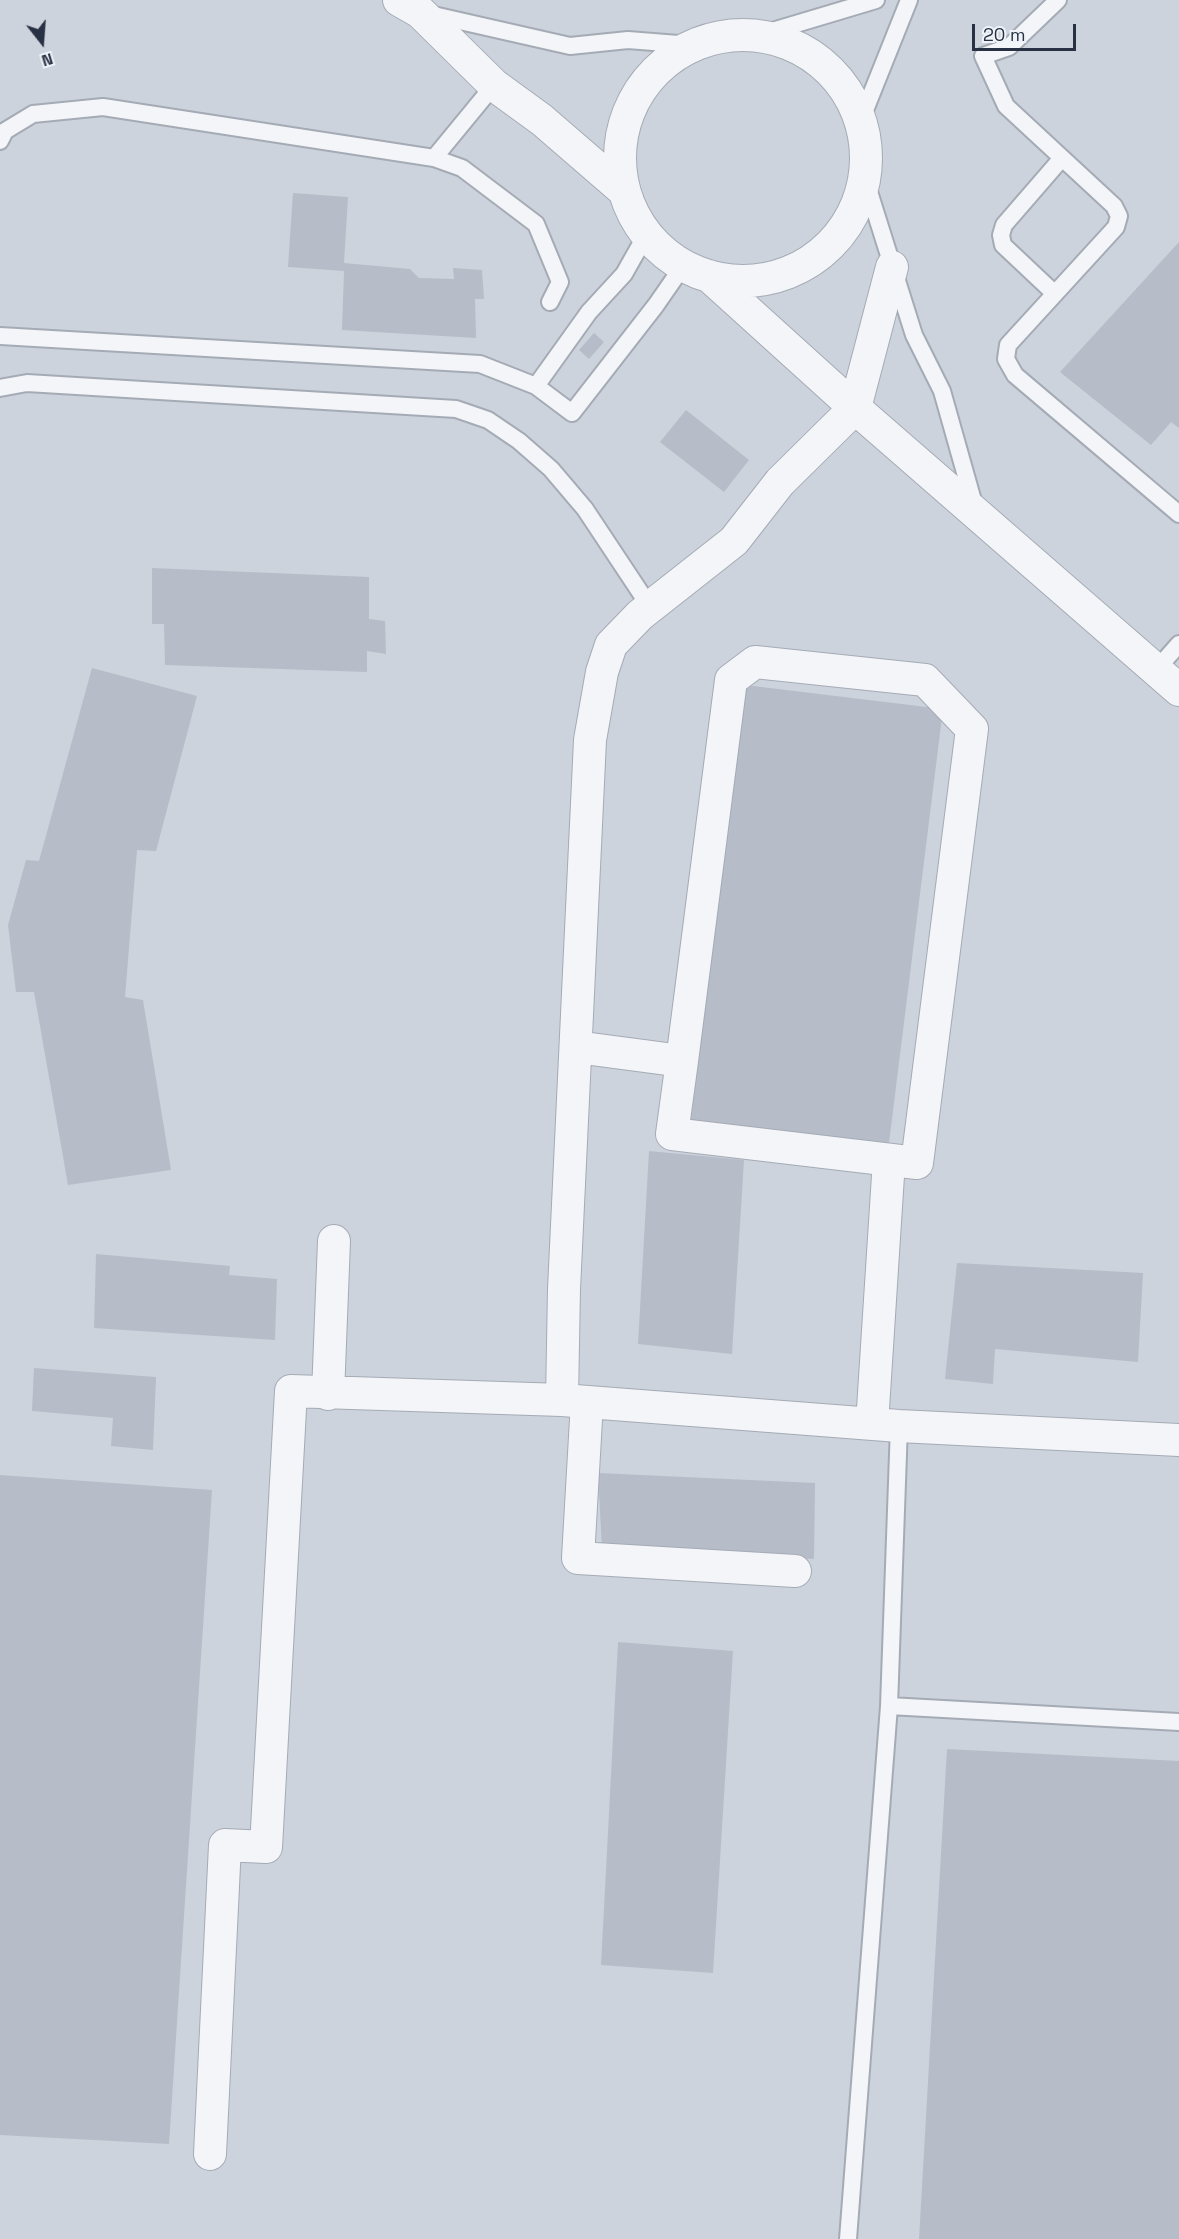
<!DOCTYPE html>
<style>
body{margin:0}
#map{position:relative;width:1179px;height:2239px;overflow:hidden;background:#e0e4ea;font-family:"Space Grotesk",sans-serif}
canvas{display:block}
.north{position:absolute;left:12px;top:12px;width:60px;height:60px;-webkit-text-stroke:4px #eff3f7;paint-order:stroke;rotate:163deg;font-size:16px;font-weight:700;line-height:24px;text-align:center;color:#273143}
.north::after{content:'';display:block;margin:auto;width:21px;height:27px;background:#273143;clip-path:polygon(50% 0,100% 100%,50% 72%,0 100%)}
.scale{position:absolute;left:972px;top:24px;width:104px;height:27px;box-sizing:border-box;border:3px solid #273143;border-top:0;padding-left:8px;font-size:18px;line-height:21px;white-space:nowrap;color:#273143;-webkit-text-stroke:4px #eff3f7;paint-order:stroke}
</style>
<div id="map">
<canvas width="1179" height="2239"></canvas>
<div class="north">N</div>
<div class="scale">20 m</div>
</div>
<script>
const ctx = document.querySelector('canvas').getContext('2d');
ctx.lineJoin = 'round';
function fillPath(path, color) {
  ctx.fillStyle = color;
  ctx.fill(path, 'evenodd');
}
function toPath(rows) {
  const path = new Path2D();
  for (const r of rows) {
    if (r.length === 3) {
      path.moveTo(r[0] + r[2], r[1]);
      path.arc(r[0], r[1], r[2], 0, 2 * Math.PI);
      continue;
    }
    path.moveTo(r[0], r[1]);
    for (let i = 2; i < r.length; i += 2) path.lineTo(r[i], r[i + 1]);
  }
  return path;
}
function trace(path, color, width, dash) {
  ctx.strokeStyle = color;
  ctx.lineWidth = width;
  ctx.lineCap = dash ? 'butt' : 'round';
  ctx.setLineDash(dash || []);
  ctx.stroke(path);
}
const built = toPath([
 [0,0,1179,0,1179,2239,0,2239]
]);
const building = toPath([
 [293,193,348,197,344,263,410,269,419,278,454,279,453,268,482,270,484,299,475,299,476,338,342,330,344,271,288,267],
 [1179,242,1179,428,1171,422,1151,445,1060,372],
 [594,333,604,342,589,359,579,350],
 [686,410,749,460,724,492,660,442],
 [152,568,369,577,369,619,385,621,386,654,367,651,367,672,165,665,164,624,152,624],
 [92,668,197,696,156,851,137,850,125,997,143,1000,171,1170,68,1185,34,992,16,992,8,925,26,860,39,861],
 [745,685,943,709,888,1151,690,1127],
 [649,1151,744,1160,732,1354,638,1344],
 [96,1254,230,1266,229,1275,277,1279,275,1340,94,1328],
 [957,1263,1143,1273,1138,1362,995,1349,993,1384,945,1379],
 [34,1368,156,1377,153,1450,111,1446,113,1418,32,1411],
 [598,1473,815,1483,814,1559,602,1549],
 [0,1475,212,1490,169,2144,0,2135],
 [618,1642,733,1651,713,1973,601,1965],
 [947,1749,1179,1761,1179,2239,919,2239]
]);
const service = toPath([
 [1058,0,1009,47,983,56,1006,106,1114,206,1119,216,1116,227,1008,345,1006,359,1015,375,1179,514],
 [429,14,570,46,628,40,691,45],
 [759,35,876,0],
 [861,120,909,0],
 [0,141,5,131,33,114,103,107,434,158,462,168,536,224,560,282,550,302],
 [434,158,494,85],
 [865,179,914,335,942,391,975,508],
 [1055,294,1003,245,1001,235,1004,225,1062,158],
 [0,336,480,364,536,386,572,413,656,305,683,266],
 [536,386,589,312,624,274,646,235],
 [0,388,27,383,456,409,488,420,519,441,551,469,585,509,650,607],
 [1156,670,1179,644],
 [889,1706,1179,1722],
 [848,2239,889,1706,899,1426]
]);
const minor = toPath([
 [399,0,420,12,494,85,542,120,623,190],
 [743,158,123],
 [709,276,855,408,1179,690],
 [576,1047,682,1061,731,680,755,662,925,680,972,729,917,1163,672,1134,682,1061],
 [328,1394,334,1241],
 [562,1400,564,1289,590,740,602,672,611,645,640,615,734,541,780,482,855,408,892,267],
 [587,1402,578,1558,795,1571],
 [872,1424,889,1160],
 [210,2154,225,1845,266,1847,291,1391,562,1400,899,1426,1179,1440]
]);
fillPath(built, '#cdd3dc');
fillPath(building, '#b6bdc8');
trace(service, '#a5abb5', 20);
trace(minor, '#a5abb5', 34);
trace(service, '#f3f5f8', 16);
trace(minor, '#f3f5f8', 32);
</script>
